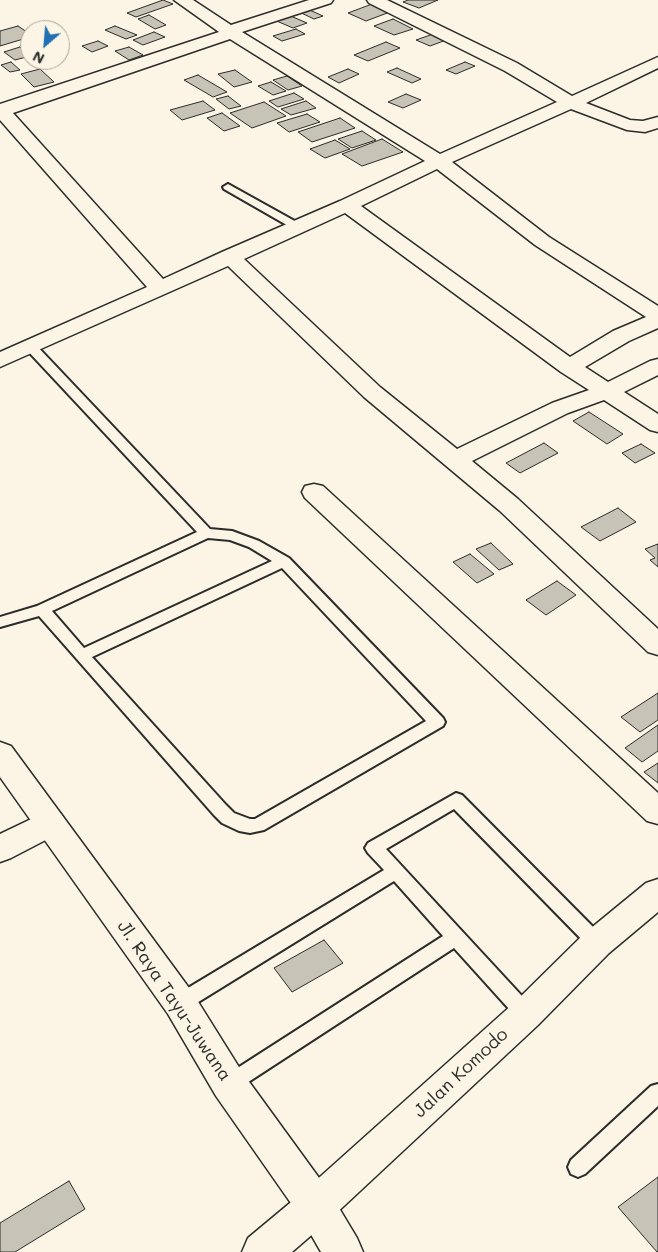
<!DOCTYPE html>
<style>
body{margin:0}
#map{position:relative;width:658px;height:1252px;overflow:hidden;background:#fcf5e5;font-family:Mali,sans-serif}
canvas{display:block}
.north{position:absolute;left:20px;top:20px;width:50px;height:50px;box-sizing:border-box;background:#fcf5e5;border:1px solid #a8a49b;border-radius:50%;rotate:207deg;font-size:14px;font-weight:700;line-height:20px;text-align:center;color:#2b2b2b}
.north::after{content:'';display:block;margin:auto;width:18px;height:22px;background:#1f6fb2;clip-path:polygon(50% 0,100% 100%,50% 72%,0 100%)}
</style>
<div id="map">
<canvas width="658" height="1252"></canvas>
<div class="north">N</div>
</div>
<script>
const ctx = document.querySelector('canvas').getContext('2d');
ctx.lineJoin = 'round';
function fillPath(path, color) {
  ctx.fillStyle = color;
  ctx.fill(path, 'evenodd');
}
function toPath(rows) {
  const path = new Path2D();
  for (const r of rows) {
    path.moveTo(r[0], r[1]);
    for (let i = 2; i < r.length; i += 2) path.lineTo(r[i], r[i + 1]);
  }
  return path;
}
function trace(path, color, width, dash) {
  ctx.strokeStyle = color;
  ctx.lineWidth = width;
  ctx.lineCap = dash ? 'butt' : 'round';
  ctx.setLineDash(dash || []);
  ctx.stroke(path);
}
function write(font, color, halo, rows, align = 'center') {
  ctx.font = font + ' Mali,sans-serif';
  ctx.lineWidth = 4;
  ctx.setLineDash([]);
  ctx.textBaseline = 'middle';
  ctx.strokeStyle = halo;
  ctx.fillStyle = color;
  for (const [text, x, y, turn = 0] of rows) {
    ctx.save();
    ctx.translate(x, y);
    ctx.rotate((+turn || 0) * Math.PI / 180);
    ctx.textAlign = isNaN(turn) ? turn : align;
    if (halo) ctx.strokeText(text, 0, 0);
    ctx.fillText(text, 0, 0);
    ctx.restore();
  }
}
const building = toPath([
 [163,0,173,4,136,17,127,13,163,0],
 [408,0,438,0,419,8,403,2,408,0],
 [372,4,390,12,366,21,348,13,372,4],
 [303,7,323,16,314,19,295,10,303,7],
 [286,14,307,23,293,28,272,19,286,14],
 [149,15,166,25,155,29,138,19,149,15],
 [393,19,413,29,394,35,374,26,393,19],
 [18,26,30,34,30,37,0,46,0,31,18,26],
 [115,26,137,35,126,39,105,30,115,26],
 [296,29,305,34,282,41,273,36,296,29],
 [154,32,165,37,143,45,133,40,154,32],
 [436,33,449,39,430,46,416,40,436,33],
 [98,41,108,46,92,52,82,46,98,41],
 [386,42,400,48,368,61,354,55,386,42],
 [20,47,30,56,15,60,4,52,20,47],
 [129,47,143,55,129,60,115,51,129,47],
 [11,62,20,70,10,72,1,65,11,62],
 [465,62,475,66,456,74,446,70,465,62],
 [397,68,421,79,412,83,387,72,397,68],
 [40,69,54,82,34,87,21,74,40,69],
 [348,69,359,74,339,83,328,77,348,69],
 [235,70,252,82,234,87,218,74,235,70],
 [198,75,227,92,213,97,184,80,198,75],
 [287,76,302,86,288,90,273,80,287,76],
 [271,82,286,91,273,95,258,86,271,82],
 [294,93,304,99,278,107,269,101,294,93],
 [406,94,421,100,403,108,388,102,406,94],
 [228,96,241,106,229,109,216,99,228,96],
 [203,101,215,110,182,120,170,110,203,101],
 [306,101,316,108,291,115,281,109,306,101],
 [264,102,286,116,252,128,230,113,264,102],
 [222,113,240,126,224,131,207,118,222,113],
 [307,114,320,122,289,132,277,123,307,114],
 [340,118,355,128,312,142,298,132,340,118],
 [362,131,376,140,352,148,338,139,362,131],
 [382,139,403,152,362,166,342,154,382,139],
 [335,140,350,149,325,158,310,149,335,140],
 [589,412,623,434,607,444,573,421,589,412],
 [544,443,558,453,520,473,506,463,544,443],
 [641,444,655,453,635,463,622,453,641,444],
 [618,508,636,522,600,541,581,527,618,508],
 [491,543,513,564,499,570,476,549,491,543],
 [658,544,658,567,650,560,655,558,645,549,658,544],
 [470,554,494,574,477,583,453,562,470,554],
 [557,581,576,595,546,615,526,600,557,581],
 [658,693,658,720,640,732,621,717,658,693],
 [658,725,658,751,642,762,625,748,658,725],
 [658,763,658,783,644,772,658,763],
 [324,940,343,963,292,992,274,968,324,940],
 [658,1177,658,1252,657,1252,618,1207,658,1177],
 [69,1181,85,1209,15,1252,0,1252,0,1223,69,1181]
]);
const service = toPath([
 [228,184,300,224,301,226,296,229,292,228,224,189,223,187,228,184],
 [30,342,34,343,210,529,232,531,259,541,289,558,443,718,445,722,443,726,264,830,250,833,239,831,222,823,214,815,39,616,0,627,0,617,37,606,197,532,26,349,24,346,26,343,30,342],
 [208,538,230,540,249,547,272,561,84,648,52,611,208,538],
 [282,568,426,721,255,819,250,819,234,813,226,805,92,657,282,568],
 [456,793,462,795,603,937,606,943,603,949,597,951,591,949,454,809,386,849,533,1008,535,1014,533,1020,526,1022,519,1020,454,948,236,1090,229,1093,222,1090,219,1084,222,1078,443,936,394,881,187,1009,180,1011,173,1009,171,1003,173,997,384,870,368,853,365,848,368,843,456,793],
 [658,1084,658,1106,585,1174,578,1177,571,1174,568,1167,571,1160,651,1086,658,1084]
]);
const minor = toPath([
 [174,0,193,0,231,25,309,0,333,0,331,3,242,32,440,154,557,102,505,71,369,3,367,0,387,0,517,63,572,96,658,57,658,68,586,103,630,120,643,121,658,117,658,128,645,132,627,130,571,109,452,162,549,237,658,306,658,328,629,341,585,367,608,382,650,361,658,359,658,375,624,392,658,414,658,432,650,430,604,400,568,413,472,461,518,499,658,629,658,655,648,652,500,511,364,397,228,266,0,367,0,352,147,287,0,120,0,104,219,32,174,0],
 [230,39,425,161,340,201,222,252,163,279,13,113,230,39],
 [437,169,535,245,646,317,613,331,570,357,361,206,437,169],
 [345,213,561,372,589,390,552,403,457,449,380,387,244,259,345,213],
 [314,484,323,486,658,793,658,824,647,821,305,498,302,492,305,486,314,484],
 [50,810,61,814,66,823,61,832,11,858,0,862,0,834,50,810],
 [658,879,658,912,609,953,538,1025,330,1219,292,1252,242,1252,248,1238,302,1193,514,1003,585,933,646,883,658,879]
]);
const secondary = toPath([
 [0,742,11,746,192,992,242,1072,330,1193,357,1238,363,1252,321,1252,302,1219,216,1096,168,1014,0,777,0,742]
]);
const nearStreetnames = [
 ["Jl. Raya Tayu-Juwana",174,1001,56],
 ["Jalan Komodo",461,1073,-43]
];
fillPath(building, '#c8c3b7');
trace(building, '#2b2b2b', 1);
trace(service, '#2b2b2b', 4);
trace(minor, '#2b2b2b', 3);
trace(secondary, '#2b2b2b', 3);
fillPath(service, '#fcf5e5');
fillPath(minor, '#fcf5e5');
fillPath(secondary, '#fcf5e5');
write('18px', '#2b2b2b', '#fcf5e5', nearStreetnames);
</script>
